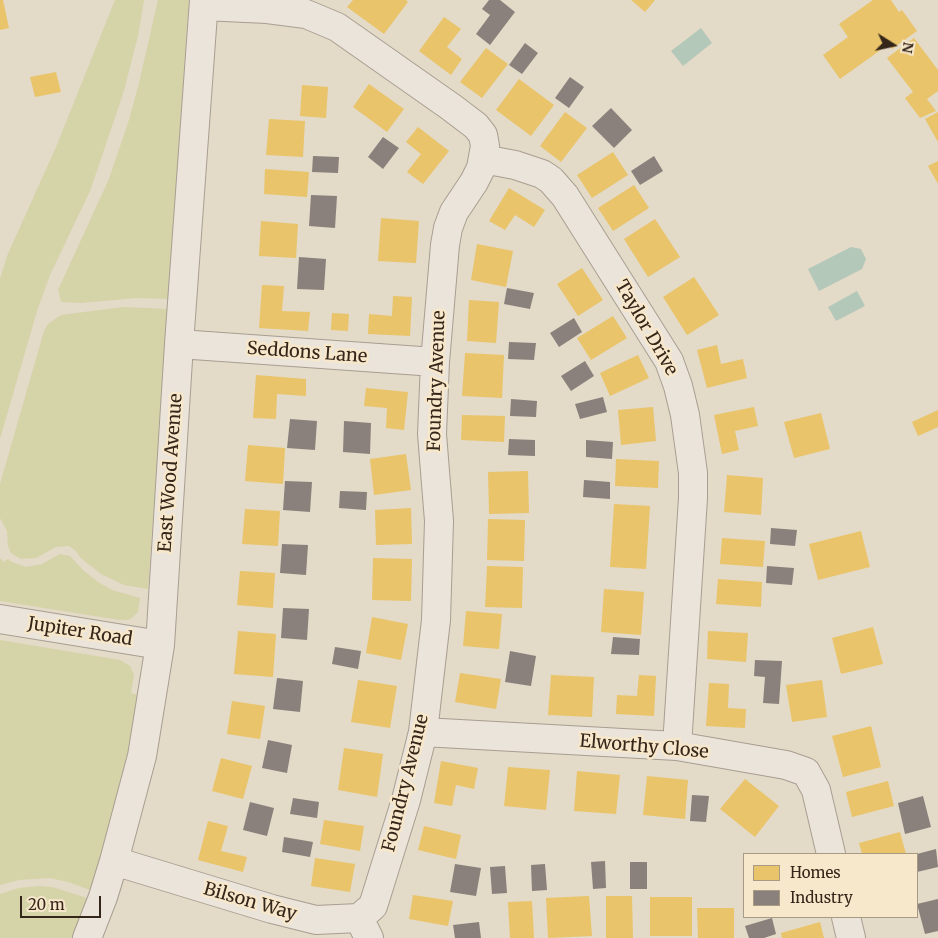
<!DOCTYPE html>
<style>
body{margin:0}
#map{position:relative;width:938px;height:938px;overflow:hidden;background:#e3dac7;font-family:Merriweather,serif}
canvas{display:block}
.legend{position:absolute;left:743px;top:853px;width:175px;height:65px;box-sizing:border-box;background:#f7e7cb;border:1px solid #a99a84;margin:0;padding:6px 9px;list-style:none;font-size:15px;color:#35261a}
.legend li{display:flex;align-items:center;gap:10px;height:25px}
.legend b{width:25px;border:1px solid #a99a84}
.north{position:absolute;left:868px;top:20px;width:50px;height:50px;-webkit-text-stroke:4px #f7e7cb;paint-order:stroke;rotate:100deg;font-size:14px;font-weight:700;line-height:20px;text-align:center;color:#35261a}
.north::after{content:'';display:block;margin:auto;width:18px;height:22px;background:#35261a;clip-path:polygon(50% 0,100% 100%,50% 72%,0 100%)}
.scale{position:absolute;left:20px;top:896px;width:81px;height:22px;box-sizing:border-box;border:2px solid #35261a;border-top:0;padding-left:6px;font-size:15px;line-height:18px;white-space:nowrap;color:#35261a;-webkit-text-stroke:4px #f7e7cb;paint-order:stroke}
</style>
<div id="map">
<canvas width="938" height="938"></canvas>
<ul class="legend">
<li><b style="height:14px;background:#e9c46a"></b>Homes</li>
<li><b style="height:14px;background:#8a817c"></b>Industry</li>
</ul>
<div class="north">N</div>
<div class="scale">20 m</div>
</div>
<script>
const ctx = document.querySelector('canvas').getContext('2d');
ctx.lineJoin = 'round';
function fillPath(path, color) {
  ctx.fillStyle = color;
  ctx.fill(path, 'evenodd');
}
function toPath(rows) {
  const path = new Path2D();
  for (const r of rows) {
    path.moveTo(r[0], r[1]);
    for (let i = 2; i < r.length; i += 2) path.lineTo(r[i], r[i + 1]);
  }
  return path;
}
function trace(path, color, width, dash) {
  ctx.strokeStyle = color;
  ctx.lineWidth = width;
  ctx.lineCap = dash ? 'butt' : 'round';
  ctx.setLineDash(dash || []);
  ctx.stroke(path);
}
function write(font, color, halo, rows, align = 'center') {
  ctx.font = font + ' Merriweather,serif';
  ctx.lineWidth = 5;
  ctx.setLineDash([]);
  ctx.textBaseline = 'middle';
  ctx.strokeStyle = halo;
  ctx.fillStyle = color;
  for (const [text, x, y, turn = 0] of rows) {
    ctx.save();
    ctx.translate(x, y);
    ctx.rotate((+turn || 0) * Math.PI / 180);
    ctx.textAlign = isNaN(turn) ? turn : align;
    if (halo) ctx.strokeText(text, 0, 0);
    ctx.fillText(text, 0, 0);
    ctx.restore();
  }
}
const green = toPath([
 [115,0,144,0,138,36,123,94,90,191,50,275,37,311,0,439,0,279,7,256,56,147],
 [158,0,189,0,168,299,136,298,81,303,61,302,58,290,109,179,129,120,139,83],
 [123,307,168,309,148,589,124,585,101,574,81,558,75,550,69,546,56,547,36,558,21,559,11,553,8,546,7,531,0,518,0,484,44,331,48,324,61,315],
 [60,554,70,556,83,570,98,582,112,590,140,598,138,612,133,617,128,620,120,620,0,601,0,558,4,562,8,559,12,562,26,567,42,564],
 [0,640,120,660,130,666,134,674,131,693,138,695,124,772,105,847,90,890,68,882,50,878,19,880,0,885],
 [39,886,52,887,87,898,72,938,0,938,0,894,19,888]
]);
const water = toPath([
 [701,28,712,43,683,66,671,51],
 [851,247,861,249,866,259,862,269,819,291,808,269],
 [857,291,865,306,836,321,828,307]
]);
const homes = toPath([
 [0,0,3,0,9,28,0,30],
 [353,0,406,0,408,2,384,34,347,7],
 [631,0,655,0,645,12],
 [873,0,891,0,899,12,902,10,917,31,892,49,889,44,840,79,823,55,848,37,839,24],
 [444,17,461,29,447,47,462,59,451,75,419,51],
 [914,38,938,70,938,91,927,99,936,111,920,118,905,98,913,92,887,58],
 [486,48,508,64,482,98,460,82],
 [56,72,61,92,35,97,30,77],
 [519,79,554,105,531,136,496,110],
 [369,84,404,109,387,132,353,107],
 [302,85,328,87,326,118,300,116],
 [565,112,587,128,561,162,540,146],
 [938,112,938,142,925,119],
 [269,119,305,121,303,157,266,155],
 [418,127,449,151,423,184,407,172,421,154,406,142],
 [613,152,628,175,592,198,577,175],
 [938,161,938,184,928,166],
 [265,169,309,172,307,197,264,194],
 [634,185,649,208,613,231,598,208],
 [509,188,545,210,534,227,515,215,505,230,489,221],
 [381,218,419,221,416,263,378,261],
 [655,219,680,257,648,277,624,239],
 [261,221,298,224,296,258,259,256],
 [477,244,513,251,506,287,471,280],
 [582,268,603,300,578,316,557,284],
 [694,277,719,315,687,335,663,297],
 [262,285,284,286,282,311,310,312,308,331,259,328],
 [393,296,412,297,410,336,368,334,369,314,392,316],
 [469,300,499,302,496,343,467,341],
 [332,313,349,314,348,331,331,330],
 [613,316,627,338,591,360,577,338],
 [717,345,721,364,743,359,747,378,707,388,697,350],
 [465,353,504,355,502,398,462,396],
 [638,355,649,378,610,396,600,373],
 [256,375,306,379,306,396,277,394,276,419,253,418],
 [366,388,408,392,404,430,386,428,387,408,364,406],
 [653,407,656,441,621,445,618,410],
 [754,407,758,426,735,431,739,450,722,454,714,415],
 [938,410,938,427,918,436,912,422],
 [821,413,830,449,794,458,784,422],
 [462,415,505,416,504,442,461,440],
 [248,445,285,448,283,484,245,481],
 [406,454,411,490,374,495,370,459],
 [616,459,659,461,658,488,615,486],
 [528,471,529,513,489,514,488,472],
 [727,475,763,478,761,515,724,512],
 [614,504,650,506,646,569,610,567],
 [411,508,412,544,376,545,375,510],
 [245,509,280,511,278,546,242,544],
 [488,519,525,520,524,561,487,560],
 [861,531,870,567,818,580,809,544],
 [722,538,765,541,763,567,720,564],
 [373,558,412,559,411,601,372,600],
 [487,566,523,567,522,608,485,607],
 [240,571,275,573,273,608,237,605],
 [718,579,762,582,761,607,716,604],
 [604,589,644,592,641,635,601,632],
 [466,611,502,614,499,649,463,646],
 [372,617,408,624,401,660,366,653],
 [873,627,883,664,841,674,832,638],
 [238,631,276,634,273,677,234,674],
 [708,631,748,633,746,662,707,659],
 [460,673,501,679,496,709,455,702],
 [551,675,594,677,592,717,548,715],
 [639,675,656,676,654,716,616,714,617,695,637,696],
 [358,680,397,686,390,728,351,722],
 [822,680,827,717,792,722,786,685],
 [709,683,729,684,728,708,746,709,745,728,706,726],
 [232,701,265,706,260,739,227,734],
 [871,726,881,767,843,777,832,736],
 [344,748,383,754,377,797,338,790],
 [221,758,252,766,243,799,212,791],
 [441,761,478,768,474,789,456,785,452,806,434,803],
 [508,767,550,770,546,810,504,806],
 [577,771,620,775,616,814,574,811],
 [647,776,688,780,685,819,643,815],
 [745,779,779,806,755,837,720,809],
 [888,781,894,806,852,817,846,792],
 [324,820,364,826,360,851,320,844],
 [208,821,228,826,221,851,247,857,243,872,198,860],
 [424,826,461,835,456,859,418,850],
 [900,832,906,854,862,854,859,843],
 [315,858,355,864,350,892,311,886],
 [413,895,453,901,448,926,409,919],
 [589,896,592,936,548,938,546,898],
 [606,896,632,896,633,938,606,938],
 [650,897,692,897,692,936,650,936],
 [532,901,534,938,510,938,508,902],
 [697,908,734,908,734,938,698,938],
 [820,922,824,938,782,938,781,933]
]);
const industry = toPath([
 [489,0,500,0,515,12,490,45,476,34,490,15,482,9],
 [525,43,538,53,522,74,509,65],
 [570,77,584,87,569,108,555,98],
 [611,108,632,130,614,148,592,126],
 [383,137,399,148,383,169,368,157],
 [313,156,339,157,338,173,312,172],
 [654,156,663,171,640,185,631,171],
 [311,195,337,196,335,228,309,226],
 [299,257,326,259,324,290,297,289],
 [507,288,534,293,530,309,504,304],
 [574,318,582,332,559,347,550,333],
 [509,342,536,343,534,360,508,359],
 [585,361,594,376,571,391,561,376],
 [603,397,607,412,580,419,575,404],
 [511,399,537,401,536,417,510,416],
 [290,419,317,421,315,450,287,448],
 [344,421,371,423,370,454,343,452],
 [509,439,535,440,535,456,508,455],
 [586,440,613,442,612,459,586,457],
 [584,480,610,482,610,499,583,497],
 [285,481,312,482,310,512,283,510],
 [340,491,367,492,366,510,339,508],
 [771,528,797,530,795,546,770,544],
 [282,544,308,545,306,575,280,573],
 [767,566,794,568,792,585,766,583],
 [283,608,309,609,307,640,281,638],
 [613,637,640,639,639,655,611,654],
 [335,647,361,651,358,669,332,664],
 [510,651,536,656,531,686,505,682],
 [755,660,782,661,779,704,763,703,765,677,754,676],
 [277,678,303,681,300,712,273,709],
 [268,740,292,745,287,773,262,768],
 [692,795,709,796,706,822,690,821],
 [923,796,931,827,905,834,898,803],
 [293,798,319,802,317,818,290,814],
 [250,802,274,808,267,836,243,830],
 [284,837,313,842,310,857,282,852],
 [936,849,938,867,917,872,917,854],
 [605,861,606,888,593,889,591,862],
 [630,862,647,862,647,889,630,889],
 [455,864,481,868,476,896,450,892],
 [545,864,547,890,532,891,531,865],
 [505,866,507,893,492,894,490,867],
 [938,899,938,931,925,934,917,904],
 [772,918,776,934,764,938,749,938,745,926],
 [479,922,481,938,455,938,453,925]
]);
const minor = toPath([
 [204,6,267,9,306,14,337,27,451,107,476,126,483,135,485,146,481,168,474,182,454,212,448,228,445,245,435,362,432,434,439,521,436,620,423,732,406,800,373,906,359,918],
 [483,159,515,165,542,174,551,180,565,196,669,361,678,386,685,415,693,473,693,498,677,746],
 [179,344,435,362],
 [0,619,160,645],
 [423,732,677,746,786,765,806,772,816,790,831,854],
 [114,861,272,909,316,920,359,918],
 [846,917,851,938],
 [359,918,369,938],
 [87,938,103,897,114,861,142,756,160,645,179,344,204,0]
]);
const streetNames = [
 ["Taylor Drive",646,328,60],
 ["Seddons Lane",307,353,4],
 ["Foundry Avenue",437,381,-88],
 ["East Wood Avenue",171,473,-86],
 ["Jupiter Road",80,632,9],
 ["Elworthy Close",644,747,5],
 ["Foundry Avenue",406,783,-76],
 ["Bilson Way",250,902,16]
];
fillPath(green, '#d5d3a8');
fillPath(water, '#b4c8ba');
fillPath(homes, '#e9c46a');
fillPath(industry, '#8a817c');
trace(minor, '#a89e91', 30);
trace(minor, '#ebe4da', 28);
write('18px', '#35261a', '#f7e7cb', streetNames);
</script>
